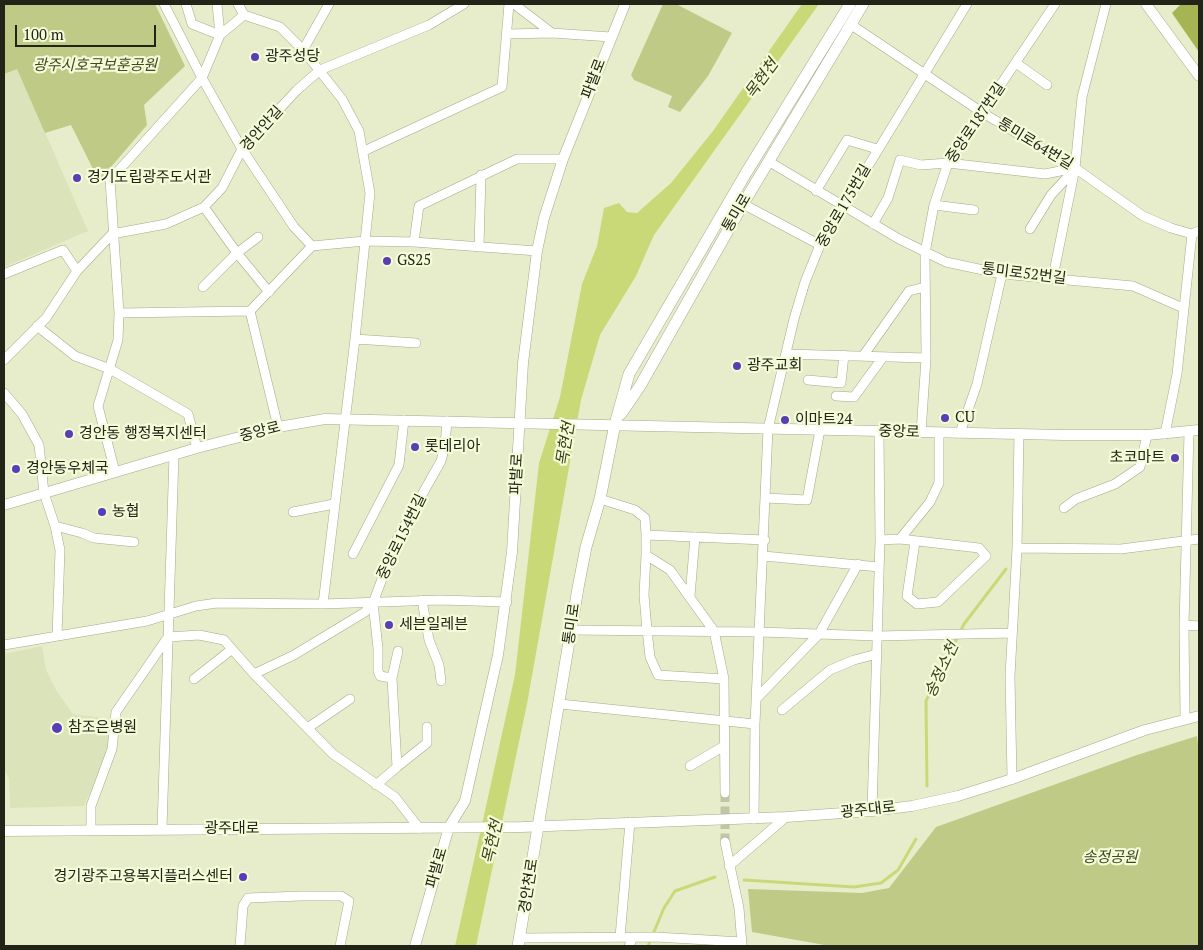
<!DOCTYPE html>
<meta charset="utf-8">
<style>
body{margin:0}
#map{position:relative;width:1203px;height:950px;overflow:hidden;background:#e7edcb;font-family:"PT Serif",serif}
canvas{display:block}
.frame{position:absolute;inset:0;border:5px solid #222418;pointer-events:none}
.scale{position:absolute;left:15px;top:25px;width:141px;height:22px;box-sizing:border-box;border:2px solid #222418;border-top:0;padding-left:6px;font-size:15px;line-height:18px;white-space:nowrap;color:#222418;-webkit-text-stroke:4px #f4fbd8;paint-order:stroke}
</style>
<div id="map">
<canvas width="1203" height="950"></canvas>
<div class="frame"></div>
<div class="scale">100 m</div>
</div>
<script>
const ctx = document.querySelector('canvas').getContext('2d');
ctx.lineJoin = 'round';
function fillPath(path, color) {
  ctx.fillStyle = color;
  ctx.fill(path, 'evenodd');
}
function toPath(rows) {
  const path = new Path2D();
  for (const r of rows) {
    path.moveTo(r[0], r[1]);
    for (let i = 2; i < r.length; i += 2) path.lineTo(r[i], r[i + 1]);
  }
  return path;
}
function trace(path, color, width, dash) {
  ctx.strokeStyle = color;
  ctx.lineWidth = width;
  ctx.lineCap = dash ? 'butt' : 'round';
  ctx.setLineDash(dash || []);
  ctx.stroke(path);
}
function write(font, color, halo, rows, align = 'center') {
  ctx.font = font + ' "PT Serif","Noto Sans KR",serif';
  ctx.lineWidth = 4.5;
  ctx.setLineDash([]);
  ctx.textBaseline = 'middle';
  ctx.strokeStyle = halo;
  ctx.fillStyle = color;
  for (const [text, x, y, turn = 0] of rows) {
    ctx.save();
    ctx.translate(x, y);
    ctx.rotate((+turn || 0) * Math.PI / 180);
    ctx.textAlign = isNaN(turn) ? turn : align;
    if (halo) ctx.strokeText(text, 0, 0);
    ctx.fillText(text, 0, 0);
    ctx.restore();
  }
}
const built = toPath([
 [17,68,88,231,4,267,4,74],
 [42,646,46,670,56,690,73,714,110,719,112,737,110,748,84,806,10,808,9,778,4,769,4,654]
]);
const green = toPath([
 [4,4,155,4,185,66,144,105,147,125,99,181,71,125,45,133,17,69,4,74],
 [663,4,676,4,732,33,708,76,680,112,668,107,672,96,634,80,631,75],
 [1197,736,1199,754,1199,946,830,946,752,932,748,889,862,893,889,888,936,827,1137,755]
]);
const forest = toPath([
 [1181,4,1199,4,1199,52,1172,13]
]);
const water = toPath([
 [802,4,819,4,654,235,636,276,600,335,581,400,527,704,476,946,455,946,515,675,539,463,560,397,582,284,597,246,604,208,619,203,627,212,637,213,671,183,713,131]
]);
const stream = toPath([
 [927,786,926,701,964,624,1006,569],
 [744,880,854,887,881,883,898,870,916,839],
 [648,946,664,908,675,891,715,877]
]);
const minorTunnel = toPath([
 [725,793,725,842]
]);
const minor = toPath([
 [164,4,202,78,242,149,294,227,312,246,365,241,414,242,537,251],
 [186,4,192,24,220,35,244,15],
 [238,4,244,15,280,27,303,50,342,99,359,131,370,193,355,339,323,604],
 [514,4,552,33,611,37],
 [850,24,983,113,1075,168,1143,216,1171,228,1192,234,1199,231],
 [507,34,552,33],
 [303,50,329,4],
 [1016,63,1047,85],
 [364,151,502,87,509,4],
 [768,161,899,239,946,262,1002,274,1133,286,1183,308],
 [816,191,847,140,877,149],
 [743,204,820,245],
 [934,205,974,210],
 [204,207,237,253,269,292],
 [873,224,888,198,900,160,921,165,948,163,1045,174,1075,168],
 [1030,229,1051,195,1075,169],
 [414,242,419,206,517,159,563,159],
 [479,247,481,175],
 [4,274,63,250,77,271],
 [1053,277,1075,168,1082,97,1106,4],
 [203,287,237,253,258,237],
 [119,313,250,311],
 [37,326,75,356,110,369,188,414,197,448],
 [355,339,416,343],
 [786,354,926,358],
 [863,356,909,291,925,287],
 [4,360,46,318,77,271,112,234,166,224,204,207,222,188,242,149,297,90,320,70,429,25,464,4],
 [808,380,841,383,844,355],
 [4,393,22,414,39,445,44,493,55,526,60,550,57,636],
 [836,396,854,397,883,357],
 [278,427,250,311,312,246],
 [921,433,926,358,925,253,934,205,948,163,1055,4],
 [960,433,977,384,1002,274],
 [1165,434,1177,374,1192,234],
 [115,472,98,406,118,340,119,313,110,180,202,78,220,35,217,4],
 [765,498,807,500,820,430],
 [600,499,635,510,645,518,646,535,765,540],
 [1064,508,1076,499,1115,484,1140,467,1147,435],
 [293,512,334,504],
 [55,526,82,533,94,538,134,542],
 [646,535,646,555,670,570,714,631,724,679,725,793],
 [900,539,930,502,939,483,939,433],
 [880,540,900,539,979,548,986,556,938,602,917,604,907,596,915,542],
 [1017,548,1121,549,1199,539],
 [353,554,399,465,404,420],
 [646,555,644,595,647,630,650,657,658,675,724,679],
 [764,556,879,567],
 [690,596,695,537],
 [422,600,429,640,439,665,441,681],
 [1184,625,1199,626],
 [572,630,759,632,877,636,1012,633],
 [4,645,147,621,196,606,217,603,323,604,440,600,507,602],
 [254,674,294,655,365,612,373,603],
 [392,678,398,651],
 [194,679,231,650],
 [756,699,819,634,858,564],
 [560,704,755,724],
 [782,710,830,670,854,660,877,654],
 [1185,718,1184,625,1189,432],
 [309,727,350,699],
 [690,766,724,746],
 [397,767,427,743,427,727],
 [1012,779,1010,676,1017,548,1019,434],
 [376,785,397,767,392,678,380,676,378,671,378,648,373,603,397,539,441,461,445,445,447,421],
 [872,811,880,540,879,432],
 [754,819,755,724,768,429,794,319,805,282,820,245,967,4],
 [91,828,91,806,112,749,116,712,168,637,199,635,224,640,254,674,333,754,395,797,419,828],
 [162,829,174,455],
 [725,842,739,908,742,945],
 [729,866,786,817],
 [620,937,630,822],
 [520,938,656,937,742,942],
 [240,946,243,906,248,898,301,896,341,896,349,901,340,946],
 [629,946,633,937]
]);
const tertiary = toPath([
 [1146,4,1199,76],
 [4,505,197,448,278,427,325,419,1064,435,1147,435,1199,430],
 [4,831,522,827,786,817,872,811,912,806,958,796,1012,779,1145,730,1199,716],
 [415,946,449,827,465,801,498,655,512,552,523,363,537,251,544,218,563,159,625,4]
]);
const secondary = toPath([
 [621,414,640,386,743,204,863,4],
 [518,946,578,588,586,547,600,499,615,424,629,374,746,173,850,4]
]);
const markers = [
 [255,57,5,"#593db5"],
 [77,178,5,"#593db5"],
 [387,261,5,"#593db5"],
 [737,366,5,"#593db5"],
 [945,418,5,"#593db5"],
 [785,420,5,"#593db5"],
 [69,434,5,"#593db5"],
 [415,447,5,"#593db5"],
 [1175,458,5,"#593db5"],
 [16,469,5,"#593db5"],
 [102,512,5,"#593db5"],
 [389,625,5,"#593db5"],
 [57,728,6,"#593db5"],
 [243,877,5,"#593db5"]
];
const poiNames = [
 ["광주성당",265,57],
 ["경기도립광주도서관",87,178],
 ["GS25",397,261],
 ["광주교회",747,366],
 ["CU",955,418],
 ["이마트24",795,420],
 ["경안동 행정복지센터",79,434],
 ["롯데리아",425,447],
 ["초코마트",1165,458,"right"],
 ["경안동우체국",26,469],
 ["농협",112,512],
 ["세븐일레븐",399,625],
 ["참조은병원",68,728],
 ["경기광주고용복지플러스센터",233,877,"right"]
];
const parkNames = [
 ["광주시호국보훈공원",95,66],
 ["송정공원",1110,858]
];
const streetNames = [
 ["파발로",594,79,-69],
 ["중앙로187번길",976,123,-56],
 ["경안안길",262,129,-48],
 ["통미로64번길",1035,144,31],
 ["중앙로175번길",844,206,-60],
 ["통미로",737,213,-60],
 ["통미로52번길",1024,274,7],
 ["중앙로",260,432,-14],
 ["중앙로",899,432,2],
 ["파발로",517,474,-87],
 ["중앙로154번길",402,537,-64],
 ["통미로",572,624,-82],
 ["광주대로",868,810,-6],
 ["광주대로",232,829],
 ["파발로",437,868,-74],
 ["경안천로",529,886,-81]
];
const waterNames = [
 ["목현천",762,79,-54],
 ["목현천",566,444,-81],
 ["송정소천",942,670,-65],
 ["목현천",493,842,-77]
];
fillPath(built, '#dbe3bb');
fillPath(green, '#bfca86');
fillPath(forest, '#a6b453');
fillPath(water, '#cad978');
trace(stream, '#cad978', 3);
trace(minorTunnel, '#c0c5a7', 9, [9, 4.5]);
trace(minor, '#a3aa89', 10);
trace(tertiary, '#a3aa89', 11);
trace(secondary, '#a3aa89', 12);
trace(minor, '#fff', 9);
trace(tertiary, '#fff', 10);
trace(secondary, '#fff', 11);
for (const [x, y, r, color] of markers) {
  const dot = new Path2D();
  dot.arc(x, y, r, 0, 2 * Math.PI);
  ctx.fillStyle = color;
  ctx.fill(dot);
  trace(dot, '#f4fbd8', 2);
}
write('15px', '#222418', '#f4fbd8', poiNames, 'left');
write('italic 15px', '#42481f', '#f4fbd8', parkNames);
write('15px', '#222418', '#f4fbd8', streetNames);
write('italic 16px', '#3b4018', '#f4fbd8', waterNames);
</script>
